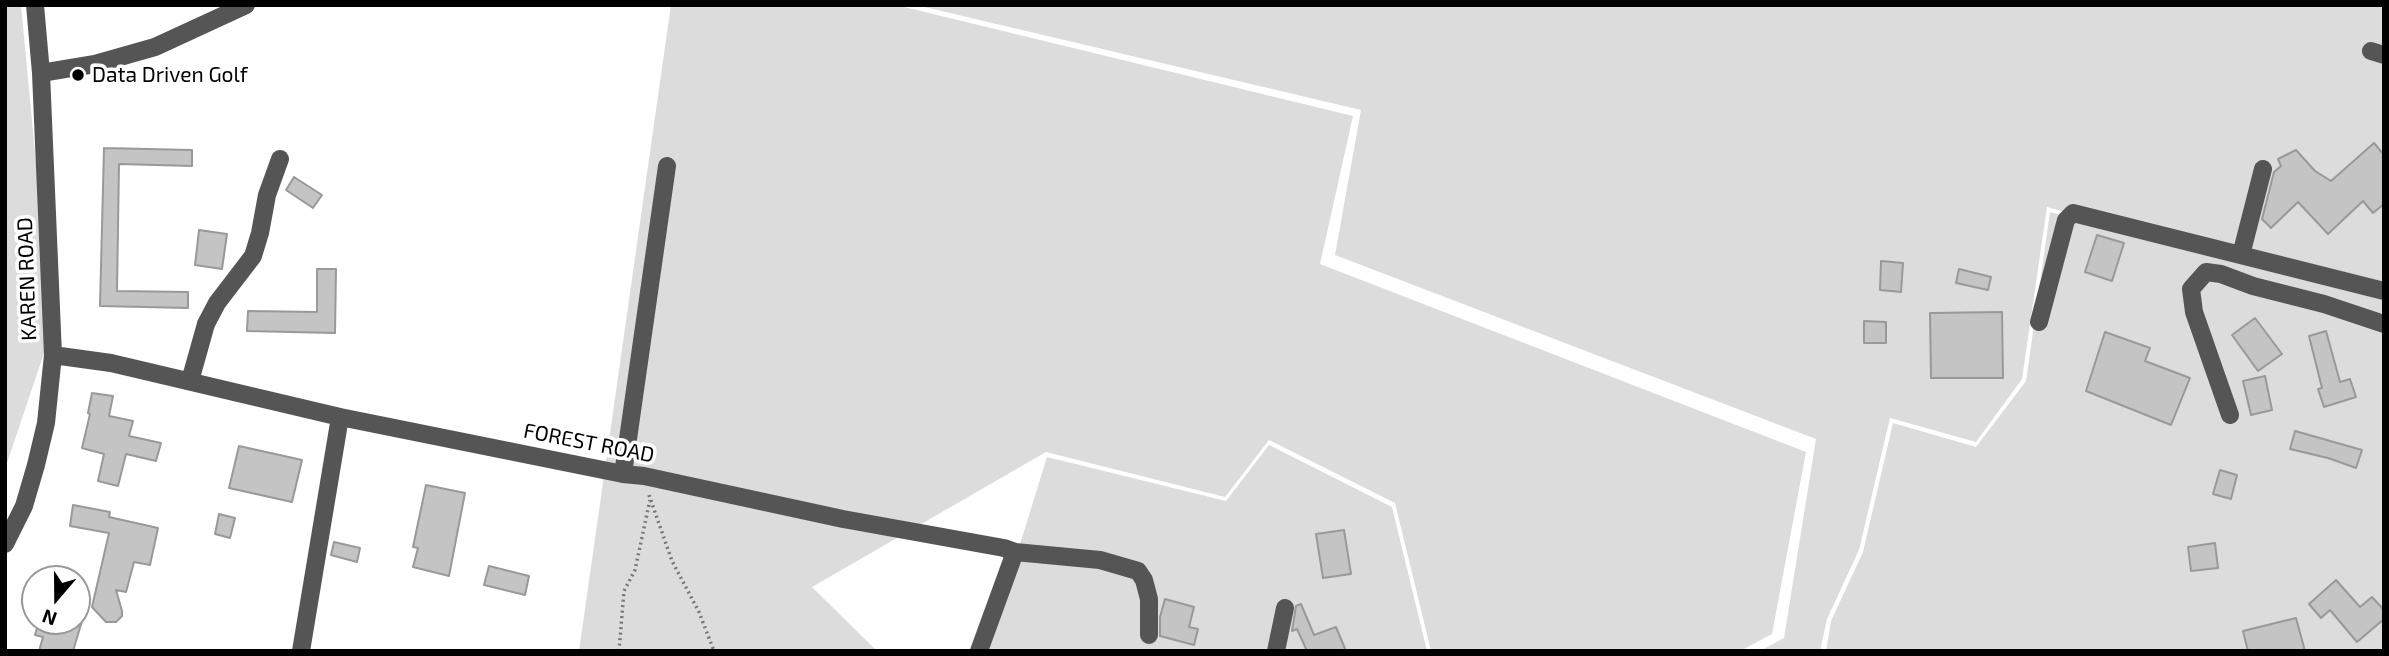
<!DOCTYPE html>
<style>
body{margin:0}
#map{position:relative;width:2389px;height:656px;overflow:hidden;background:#fff;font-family:"Exo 2",sans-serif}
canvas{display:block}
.frame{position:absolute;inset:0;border:7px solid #000;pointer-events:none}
.north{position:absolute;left:21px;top:565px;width:70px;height:70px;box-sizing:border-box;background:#fff;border:2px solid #999;border-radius:50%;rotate:200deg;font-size:19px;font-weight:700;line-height:28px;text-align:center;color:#000}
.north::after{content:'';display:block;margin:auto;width:24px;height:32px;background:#000;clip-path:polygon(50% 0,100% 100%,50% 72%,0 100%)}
</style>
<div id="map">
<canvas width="2389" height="656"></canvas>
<div class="frame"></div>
<div class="north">N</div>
</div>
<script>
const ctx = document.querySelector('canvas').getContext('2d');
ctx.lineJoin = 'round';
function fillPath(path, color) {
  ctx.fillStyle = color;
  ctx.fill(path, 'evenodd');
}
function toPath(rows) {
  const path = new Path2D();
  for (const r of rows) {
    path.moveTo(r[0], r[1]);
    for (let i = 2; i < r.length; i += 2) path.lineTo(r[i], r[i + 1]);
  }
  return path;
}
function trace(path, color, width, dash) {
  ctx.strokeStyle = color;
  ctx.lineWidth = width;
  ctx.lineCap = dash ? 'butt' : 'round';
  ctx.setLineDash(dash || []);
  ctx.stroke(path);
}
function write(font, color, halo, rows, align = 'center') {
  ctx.font = font + ' "Exo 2",sans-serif';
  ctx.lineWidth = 7;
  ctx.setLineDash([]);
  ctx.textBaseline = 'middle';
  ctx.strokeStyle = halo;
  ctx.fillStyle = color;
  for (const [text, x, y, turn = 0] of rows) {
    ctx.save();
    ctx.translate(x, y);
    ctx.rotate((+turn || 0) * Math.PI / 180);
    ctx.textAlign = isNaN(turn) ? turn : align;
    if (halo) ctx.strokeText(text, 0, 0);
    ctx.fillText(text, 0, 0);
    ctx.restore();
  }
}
const green = toPath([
 [5,5,21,5,50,311,44,353,5,469],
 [671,5,896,5,1353,116,1320,264,1806,452,1772,634,1740,651,1431,651,1395,503,1269,440,1225,497,1046,452,812,587,877,651,579,651],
 [916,5,2384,5,2384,296,2047,207,2022,379,1976,442,1890,418,1859,550,1827,619,1820,651,1760,651,1784,638,1816,439,1335,255,1361,110],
 [2050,212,2384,300,2384,651,1826,651,1831,621,1863,552,1893,423,1976,447,2026,381],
 [1269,445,1392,507,1427,651,987,651,1047,457,1226,501]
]);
const building = toPath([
 [2374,143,2384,155,2384,204,2373,213,2363,201,2328,234,2298,202,2271,228,2262,219,2274,172,2281,166,2278,159,2296,150,2315,171,2331,181,2374,143],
 [104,148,192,150,192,166,119,164,117,291,188,292,188,308,100,306,104,148],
 [294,177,322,195,313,208,286,190,294,177],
 [199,230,227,234,222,269,195,265,199,230],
 [2097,235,2124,243,2112,281,2085,272,2097,235],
 [1881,261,1903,263,1901,292,1880,290,1881,261],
 [317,269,336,269,335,333,247,331,248,311,317,312,317,269],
 [1959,269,1991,277,1988,290,1956,283,1959,269],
 [2002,312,2003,378,1931,378,1930,313,2002,312],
 [2255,318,2282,354,2258,371,2232,335,2255,318],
 [1864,321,1886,322,1886,343,1864,343,1864,321],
 [2326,331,2340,382,2350,379,2356,397,2324,407,2318,389,2322,388,2309,336,2326,331],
 [2105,332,2150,348,2145,361,2190,378,2171,425,2086,391,2105,332],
 [2265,376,2272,410,2251,415,2243,381,2265,376],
 [92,393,113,396,109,416,133,421,129,436,161,443,156,461,126,454,118,486,98,481,104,454,82,448,90,414,88,413,92,393],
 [2295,431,2362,450,2356,468,2328,458,2290,449,2295,431],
 [239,446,302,460,292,502,229,488,239,446],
 [2220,470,2237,475,2231,499,2213,494,2220,470],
 [426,485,465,493,449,576,413,567,418,548,413,547,426,485],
 [73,505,110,512,109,517,158,528,150,565,134,562,126,592,116,590,122,611,122,616,116,622,106,622,92,607,109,533,70,526,73,505],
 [219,514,235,518,230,538,215,534,219,514],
 [1344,530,1351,574,1323,578,1316,534,1344,530],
 [334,542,360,548,357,562,331,555,334,542],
 [2215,543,2218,568,2191,571,2188,547,2215,543],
 [489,566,529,576,525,595,484,585,489,566],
 [2336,580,2360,607,2372,597,2384,610,2384,619,2357,642,2330,610,2321,618,2309,604,2336,580],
 [1165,599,1194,607,1189,627,1198,629,1194,645,1160,636,1160,617,1165,599],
 [1301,604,1314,635,1336,627,1346,651,1307,651,1297,629,1292,631,1296,606,1301,604],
 [2296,618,2305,651,2248,651,2243,631,2296,618],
 [39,621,82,621,73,651,39,651,43,637,35,635,39,621]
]);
const path = toPath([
 [649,495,672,561,699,612,714,651],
 [619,651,624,591,635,570,650,500]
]);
const minor = toPath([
 [2371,51,2384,55],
 [41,73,95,64,155,47,246,5],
 [2241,255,2263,169],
 [2039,322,2066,220,2073,213,2384,291],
 [53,355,111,363,340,417,623,474,644,476,843,519,1004,548,1015,552,979,651],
 [190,381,206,324,217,303,253,256,260,233,267,195,280,159],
 [2230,415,2194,312,2191,289,2206,272,2221,274,2253,286,2324,304,2384,324],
 [623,474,667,166],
 [5,544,24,506,36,465,46,423,53,355,41,73,35,5],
 [1015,552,1100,560,1138,571,1144,580,1149,599,1149,635],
 [301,651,340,417],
 [1276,651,1285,608]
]);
const markers = [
 [78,75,7,"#000"]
];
const poiNames = [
 ["Data Driven Golf",92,75]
];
const streetNames = [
 ["KAREN ROAD",27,279,-92],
 ["FOREST ROAD",589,443,11]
];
fillPath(green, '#dcdcdc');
fillPath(building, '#c4c4c4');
trace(building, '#999', 2);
trace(path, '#777', 3.5, [2, 3.5]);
trace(minor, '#555', 18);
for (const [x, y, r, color] of markers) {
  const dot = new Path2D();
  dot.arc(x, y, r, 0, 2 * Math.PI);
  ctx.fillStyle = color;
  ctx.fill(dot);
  trace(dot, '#fff', 2.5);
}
write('21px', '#000', '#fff', poiNames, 'left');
write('21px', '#000', '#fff', streetNames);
</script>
